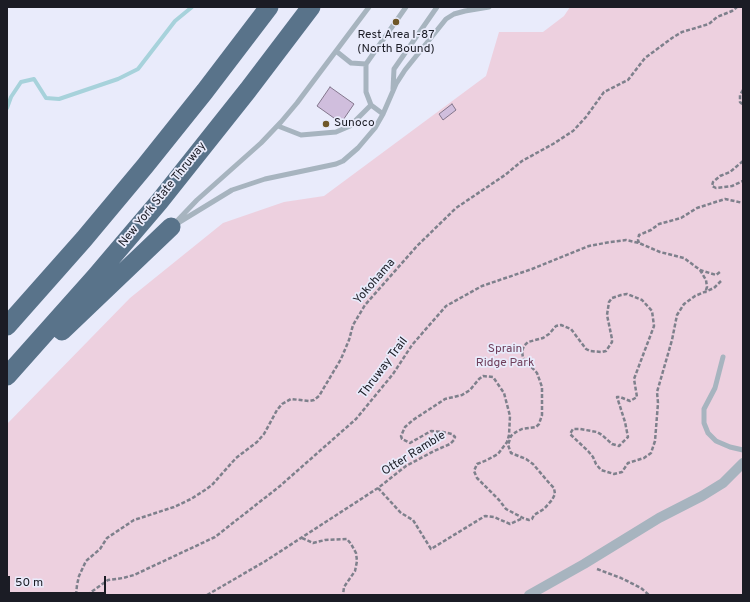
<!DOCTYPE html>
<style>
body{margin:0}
#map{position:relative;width:750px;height:602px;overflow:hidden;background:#e9ebfb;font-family:Overpass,sans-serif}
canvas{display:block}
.frame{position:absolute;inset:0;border:8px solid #1b1c25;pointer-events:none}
.scale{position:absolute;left:8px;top:576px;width:98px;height:18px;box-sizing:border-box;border:2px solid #1b1c25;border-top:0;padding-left:5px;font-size:12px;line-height:14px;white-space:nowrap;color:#1b1c25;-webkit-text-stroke:3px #e9ebfb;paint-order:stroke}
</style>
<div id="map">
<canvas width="750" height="602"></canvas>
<div class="frame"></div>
<div class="scale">50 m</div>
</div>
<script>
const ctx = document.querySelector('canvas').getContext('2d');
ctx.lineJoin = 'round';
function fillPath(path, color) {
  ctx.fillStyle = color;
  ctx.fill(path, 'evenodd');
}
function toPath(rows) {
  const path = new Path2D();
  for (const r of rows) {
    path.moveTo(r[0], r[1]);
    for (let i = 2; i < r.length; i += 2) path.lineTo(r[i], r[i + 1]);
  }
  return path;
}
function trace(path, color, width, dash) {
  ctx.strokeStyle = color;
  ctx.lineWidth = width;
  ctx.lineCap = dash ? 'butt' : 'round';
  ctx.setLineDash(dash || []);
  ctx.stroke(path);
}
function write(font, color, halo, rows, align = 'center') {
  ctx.font = font + ' Overpass,sans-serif';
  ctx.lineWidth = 3.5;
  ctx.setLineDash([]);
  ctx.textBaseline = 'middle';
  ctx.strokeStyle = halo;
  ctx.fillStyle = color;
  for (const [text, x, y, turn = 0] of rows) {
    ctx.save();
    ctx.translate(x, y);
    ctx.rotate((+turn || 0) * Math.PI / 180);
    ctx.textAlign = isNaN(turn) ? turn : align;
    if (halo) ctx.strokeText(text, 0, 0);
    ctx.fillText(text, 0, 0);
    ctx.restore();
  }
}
const green = toPath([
 [570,7,743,7,743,595,7,595,7,424,130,298,223,223,284,202,324,196,486,76,499,32,543,32,564,16]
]);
const stream = toPath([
 [7,108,11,97,21,82,34,79,46,98,59,99,118,79,138,69,175,21,192,7]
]);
const building = toPath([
 [330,87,354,104,341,123,317,106,330,87],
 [452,104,456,110,443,120,439,114,452,104]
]);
const path = toPath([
 [743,90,740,95,740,102,743,105],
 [743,161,730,172,720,176,713,182,712,186,716,188,732,186,743,181],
 [639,243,638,240,639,235,651,230,659,224,681,218,697,208,725,199,743,203],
 [700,270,706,280,707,287,705,293],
 [378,488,401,513,413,520,431,549,485,516,494,517,510,524,523,518],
 [302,538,313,543,325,540,347,539,351,544,356,553,357,561,355,571,344,587,343,595],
 [597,569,621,578,641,588,649,595],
 [76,595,77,585,79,576,86,561,100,549,107,538,134,520,174,507,191,499,205,490,212,485,236,458,257,442,264,434,277,410,282,404,291,399,309,401,314,400,319,396,341,359,349,340,353,325,365,305,417,246,456,208,505,175,522,161,553,144,573,131,586,117,604,92,628,80,645,58,672,38,682,32,709,24,717,17,732,11,737,7],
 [87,595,108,580,123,578,134,575,215,537,280,486,356,419,393,374,412,345,446,306,482,286,532,269,589,246,610,242,626,240,639,243,660,252,684,258,700,270,716,275,721,271],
 [207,595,264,562,378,488,406,466,434,451,450,444,454,440,455,437,452,434,443,432,431,431,410,443,402,439,401,436,405,427,413,420,445,399,462,395,470,390,479,379,483,376,493,377,504,393,510,416,509,435,507,442,498,454,487,460,477,464,474,471,477,478,499,500,506,509,523,518,529,520,532,519,534,515,544,509,552,500,555,494,554,488,550,484,533,464,526,459,511,453,508,445,511,436,516,432,522,429,536,427,539,424,542,415,542,387,537,373,523,358,522,351,524,346,528,342,543,338,549,334,556,326,561,325,571,329,586,349,590,351,602,352,606,351,612,342,612,339,607,315,609,302,612,298,621,295,627,294,642,300,652,311,654,326,634,379,637,397,630,401,620,397,617,397,625,422,628,437,619,446,612,444,602,435,597,432,580,429,573,429,570,434,588,451,593,457,596,464,601,470,614,474,622,472,628,463,644,458,651,453,655,441,658,403,657,392,672,340,677,315,684,304,695,296,714,288,721,281]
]);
const lane = toPath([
 [336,51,351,63,366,64,406,7],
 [366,64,366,92,371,105,383,114],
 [393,89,394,69,437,7],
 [278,126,301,135,336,132,350,126,371,105],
 [177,221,197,200,261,143,281,122,297,103,369,7],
 [173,226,232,190,265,179,336,164,343,161,358,148,375,128,383,114,396,84,405,70,446,19,454,14,465,11,489,7],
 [723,357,715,388,704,409,704,423,708,433,716,441,730,447,743,450]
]);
const street = toPath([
 [529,595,584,564,659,518,702,496,723,483,743,463]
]);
const highway = toPath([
 [7,326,84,239,145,166,205,91,269,7],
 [62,331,171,227],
 [7,376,96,276,159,202,248,90,311,7]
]);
const markers = [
 [396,22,4,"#6f5728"],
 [326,124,4,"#6f5728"]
];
const poiNames = [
 ["Rest Area I-87",396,36],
 ["(North Bound)",396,50],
 ["Sunoco",334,124,"left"]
];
const streetNames = [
 ["New York State Thruway",163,195,-51],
 ["Yokohama",375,282,-49],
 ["Thruway Trail",384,368,-53],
 ["Otter Ramble",414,454,-32]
];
const parkNames = [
 ["Sprain",505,350],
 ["Ridge Park",505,364]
];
fillPath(green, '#edd0df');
trace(stream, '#a7d2db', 4);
fillPath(building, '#d0bedd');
trace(building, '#83768c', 1);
trace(path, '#7e808c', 2.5, [4, 2]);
trace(lane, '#a7b4bf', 5);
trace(street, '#a7b4bf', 10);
trace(highway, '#59738a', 19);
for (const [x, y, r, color] of markers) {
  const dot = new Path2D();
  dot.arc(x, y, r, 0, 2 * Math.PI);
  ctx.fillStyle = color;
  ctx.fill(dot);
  trace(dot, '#e9ebfb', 1.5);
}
write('12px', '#1b1c25', '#e9ebfb', poiNames);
write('12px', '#1b1c25', '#e9ebfb', streetNames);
write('12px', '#70405c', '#e9ebfb', parkNames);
</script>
